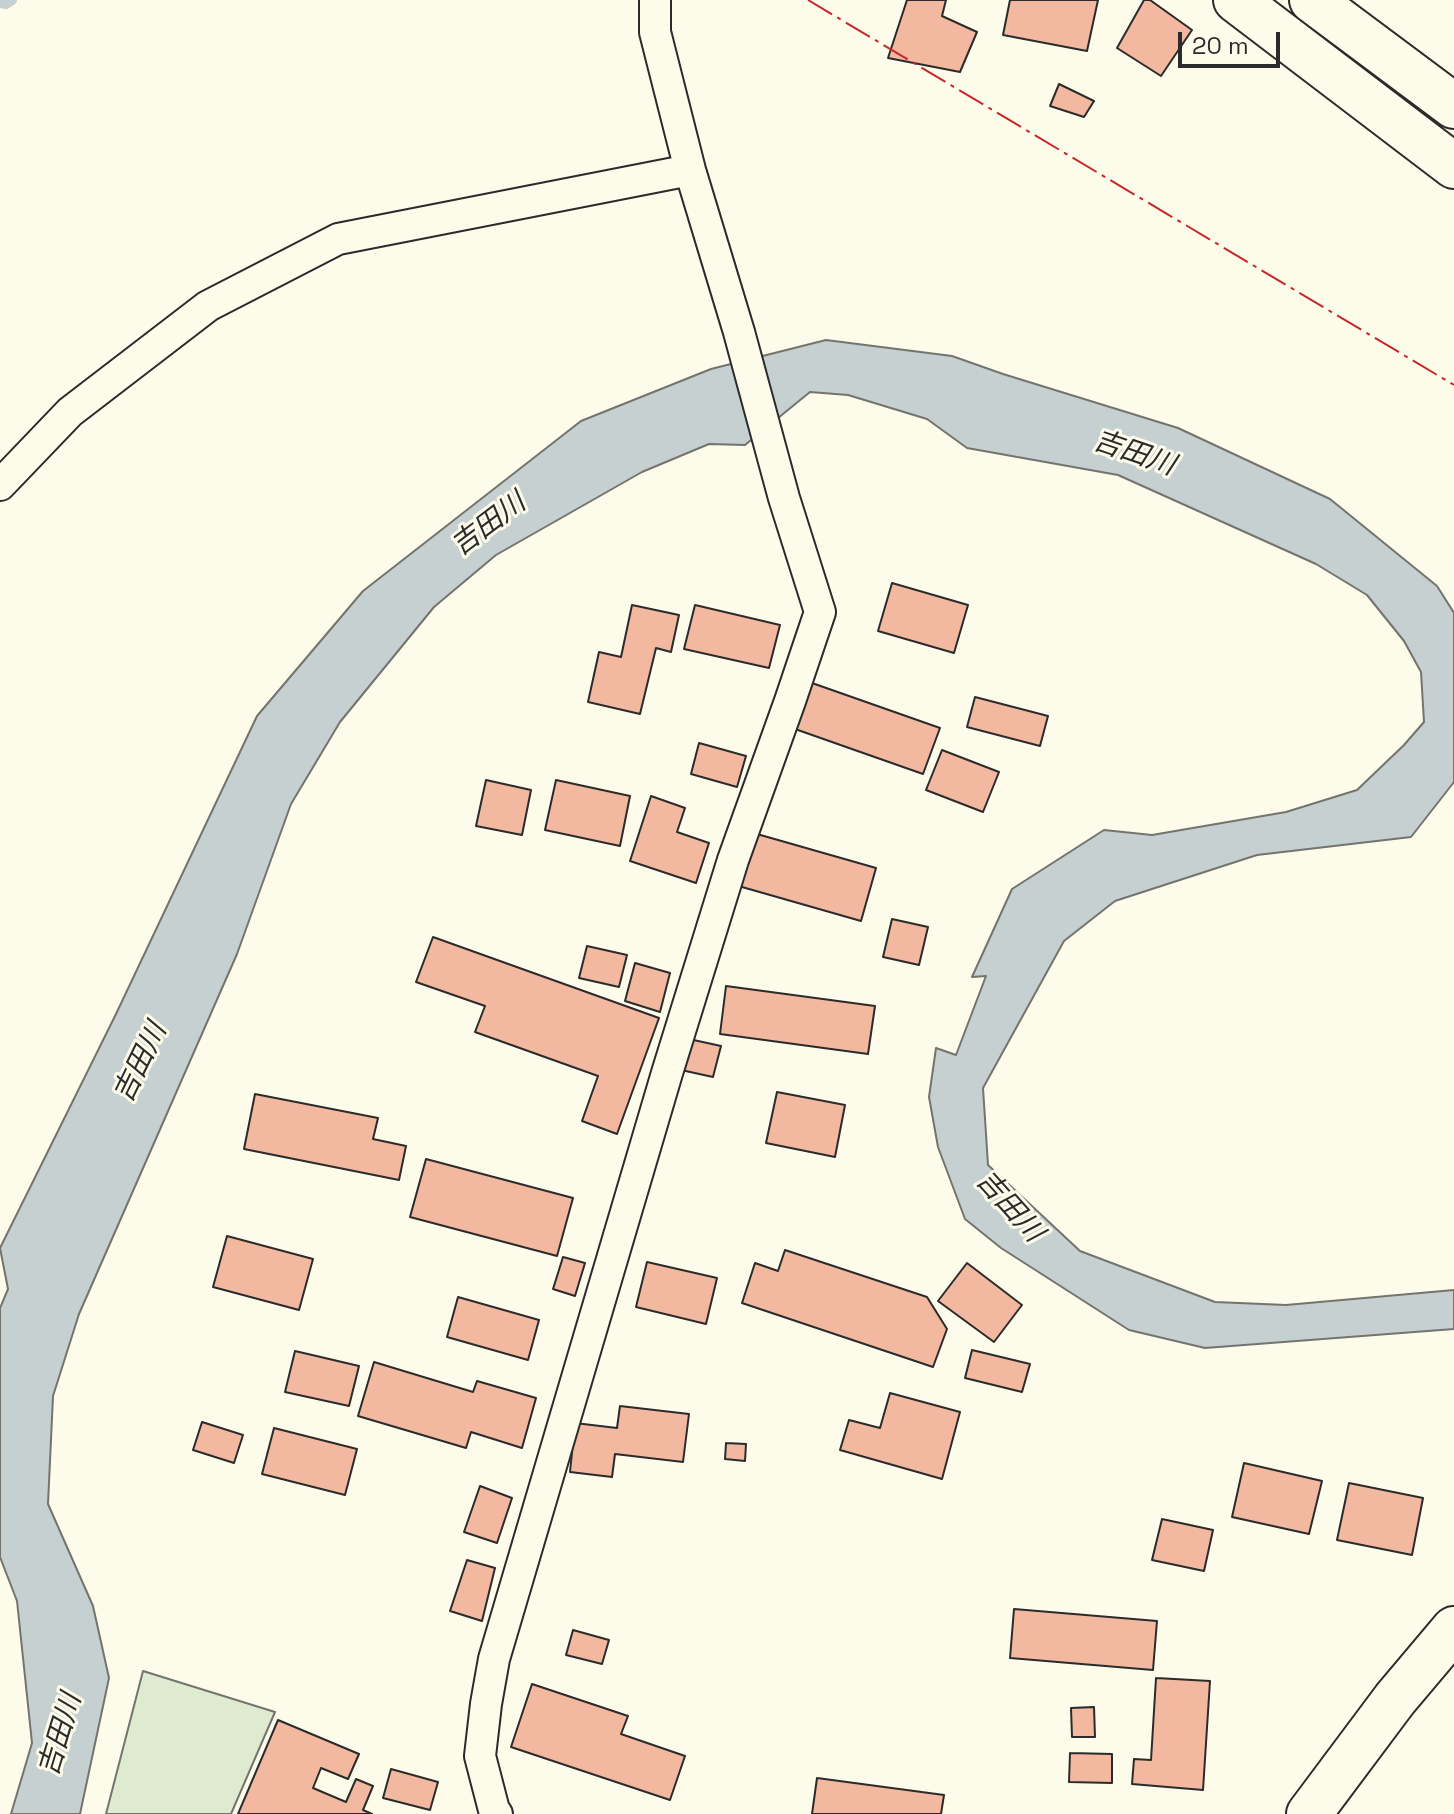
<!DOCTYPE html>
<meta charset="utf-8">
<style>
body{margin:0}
#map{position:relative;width:1454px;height:1814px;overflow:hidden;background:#fdfbea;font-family:"Space Grotesk",sans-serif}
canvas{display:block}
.scale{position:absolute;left:1178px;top:32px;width:102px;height:36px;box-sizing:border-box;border:4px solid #2b2b2b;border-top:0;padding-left:10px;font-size:24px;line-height:28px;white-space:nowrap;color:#2b2b2b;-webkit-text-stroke:6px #fdfbea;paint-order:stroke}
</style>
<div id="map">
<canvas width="1454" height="1814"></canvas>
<div class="scale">20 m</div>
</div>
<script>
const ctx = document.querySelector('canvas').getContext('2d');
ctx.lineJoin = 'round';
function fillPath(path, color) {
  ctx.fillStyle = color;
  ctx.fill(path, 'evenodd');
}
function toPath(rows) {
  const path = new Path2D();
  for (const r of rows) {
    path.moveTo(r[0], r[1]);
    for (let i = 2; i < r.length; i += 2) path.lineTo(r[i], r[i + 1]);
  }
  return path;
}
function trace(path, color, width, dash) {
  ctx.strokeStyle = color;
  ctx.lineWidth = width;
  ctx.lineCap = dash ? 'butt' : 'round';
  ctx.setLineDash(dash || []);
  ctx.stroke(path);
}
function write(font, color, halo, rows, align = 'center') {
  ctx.font = font + ' "Space Grotesk","Noto Sans JP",sans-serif';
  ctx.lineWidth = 6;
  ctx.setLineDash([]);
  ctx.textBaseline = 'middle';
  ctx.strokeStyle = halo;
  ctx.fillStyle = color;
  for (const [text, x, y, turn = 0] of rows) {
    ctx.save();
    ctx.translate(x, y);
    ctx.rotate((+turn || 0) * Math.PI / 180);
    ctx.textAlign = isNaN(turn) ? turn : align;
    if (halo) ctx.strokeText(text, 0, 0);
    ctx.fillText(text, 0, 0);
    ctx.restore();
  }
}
const green = toPath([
 [143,1671,275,1712,231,1814,106,1814,143,1671]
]);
const water = toPath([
 [826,340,952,356,1003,374,1178,428,1330,499,1437,586,1454,613,1454,782,1411,837,1257,855,1115,901,1064,941,983,1088,988,1165,1080,1251,1215,1302,1286,1305,1454,1290,1454,1329,1205,1348,1129,1330,1001,1248,965,1219,938,1147,929,1097,936,1048,956,1055,986,976,972,977,1012,889,1104,830,1152,835,1286,812,1357,790,1404,745,1424,722,1421,672,1404,641,1367,595,1316,564,1118,475,967,448,927,419,848,395,810,392,745,445,709,444,642,472,496,555,434,607,340,722,291,804,237,954,79,1314,53,1396,48,1504,93,1606,109,1678,80,1814,11,1814,32,1743,17,1601,0,1557,0,1308,8,1289,0,1248,116,1014,257,716,363,591,581,421,711,369,826,340]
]);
const stream = toPath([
 [0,3,6,4,12,0]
]);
const building = toPath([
 [907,0,946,0,942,16,977,32,960,72,888,58,907,0],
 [1010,0,1098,0,1087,51,1003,35,1010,0],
 [1144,0,1150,0,1192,30,1161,76,1117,48,1144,0],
 [1059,84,1094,101,1084,117,1050,106,1059,84],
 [892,583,968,605,954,653,878,631,892,583],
 [632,605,679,615,671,652,656,648,640,714,588,702,599,652,621,657,632,605],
 [695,605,780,625,769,668,684,649,695,605],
 [812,683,940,728,923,774,795,729,812,683],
 [975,697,1048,716,1040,746,967,727,975,697],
 [699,743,746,756,737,787,691,774,699,743],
 [942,750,999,772,983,812,926,790,942,750],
 [486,780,531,790,522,835,476,826,486,780],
 [556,780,630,796,620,846,545,830,556,780],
 [651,796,685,808,677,832,709,843,696,883,630,861,651,796],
 [750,832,876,868,861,921,735,885,750,832],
 [892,919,928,927,919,965,883,957,892,919],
 [433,937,659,1018,617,1134,582,1121,598,1076,475,1032,485,1006,416,982,433,937],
 [587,946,627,955,619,987,579,978,587,946],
 [635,963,670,973,660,1012,625,1001,635,963],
 [726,986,875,1006,868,1054,720,1034,726,986],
 [689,1039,721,1046,713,1077,681,1070,689,1039],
 [777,1092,845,1105,835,1157,766,1143,777,1092],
 [255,1094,378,1118,373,1139,406,1146,399,1180,244,1149,255,1094],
 [426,1159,573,1198,557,1256,410,1217,426,1159],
 [227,1236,313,1259,299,1310,213,1287,227,1236],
 [785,1250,927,1297,947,1329,933,1367,742,1303,755,1263,778,1271,785,1250],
 [563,1257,585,1263,575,1296,553,1289,563,1257],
 [647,1262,717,1278,706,1324,636,1307,647,1262],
 [967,1263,1022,1305,994,1342,938,1301,967,1263],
 [458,1297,539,1320,528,1360,447,1337,458,1297],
 [972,1350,1030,1364,1022,1392,965,1378,972,1350],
 [295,1351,359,1366,349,1406,285,1392,295,1351],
 [374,1362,473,1392,477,1381,536,1398,522,1448,471,1432,466,1448,358,1416,374,1362],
 [890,1393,960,1412,942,1479,840,1450,849,1420,880,1428,890,1393],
 [620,1406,689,1414,683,1462,615,1454,612,1477,570,1472,575,1423,617,1428,620,1406],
 [202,1422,243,1435,234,1463,193,1450,202,1422],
 [274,1428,357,1449,345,1495,262,1474,274,1428],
 [726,1443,746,1444,745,1461,725,1459,726,1443],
 [1244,1463,1322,1481,1309,1534,1232,1517,1244,1463],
 [1349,1483,1423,1498,1412,1555,1337,1540,1349,1483],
 [480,1486,512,1498,497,1543,464,1532,480,1486],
 [1162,1519,1213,1530,1204,1571,1152,1560,1162,1519],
 [467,1560,495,1568,482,1621,450,1611,467,1560],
 [1014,1609,1157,1621,1153,1670,1010,1658,1014,1609],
 [573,1630,609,1640,602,1664,566,1655,573,1630],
 [1156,1678,1210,1681,1203,1790,1132,1784,1134,1759,1151,1760,1156,1678],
 [532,1684,628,1716,621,1734,685,1756,670,1800,511,1747,532,1684],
 [1094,1707,1095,1737,1072,1737,1071,1708,1094,1707],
 [278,1720,359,1754,348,1779,321,1768,313,1788,346,1802,356,1779,373,1786,363,1810,372,1814,238,1814,278,1720],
 [1070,1753,1112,1754,1112,1783,1069,1782,1070,1753],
 [391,1769,438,1782,430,1810,383,1798,391,1769],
 [817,1778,944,1795,941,1814,812,1814,817,1778]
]);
const street = toPath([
 [0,485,70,412,208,306,338,239,690,170],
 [497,1814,494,1810,480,1756,486,1704,494,1659,667,1073,733,860,790,701,820,612,784,498,739,332,690,170,655,32,655,0]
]);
const secondary = toPath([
 [1309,1814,1395,1699,1454,1629]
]);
const primary = toPath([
 [1236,0,1454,166],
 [1312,0,1454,106]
]);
const power = toPath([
 [808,0,1454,385]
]);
const waterNames = [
 ["吉田川",1134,454,19],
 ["吉田川",489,525,-37],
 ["吉田川",141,1063,-64],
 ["吉田川",1009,1207,48],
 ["吉田川",61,1735,-73]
];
fillPath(green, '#deebd1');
trace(green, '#74746e', 2);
fillPath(water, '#c7d0d0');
trace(water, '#74746e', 2);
trace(stream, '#c7d0d0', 10);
fillPath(building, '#f2b8a0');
trace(building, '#2b2b2b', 2);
trace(street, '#2b2b2b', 34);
trace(secondary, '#2b2b2b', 48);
trace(primary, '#2b2b2b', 48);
trace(street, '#fdfbea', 30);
trace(secondary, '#fdfbea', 44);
trace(primary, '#fdfbea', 44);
trace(power, '#c62828', 2, [28, 6, 4, 6]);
write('italic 28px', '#2b2b2b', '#fdfbea', waterNames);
</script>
